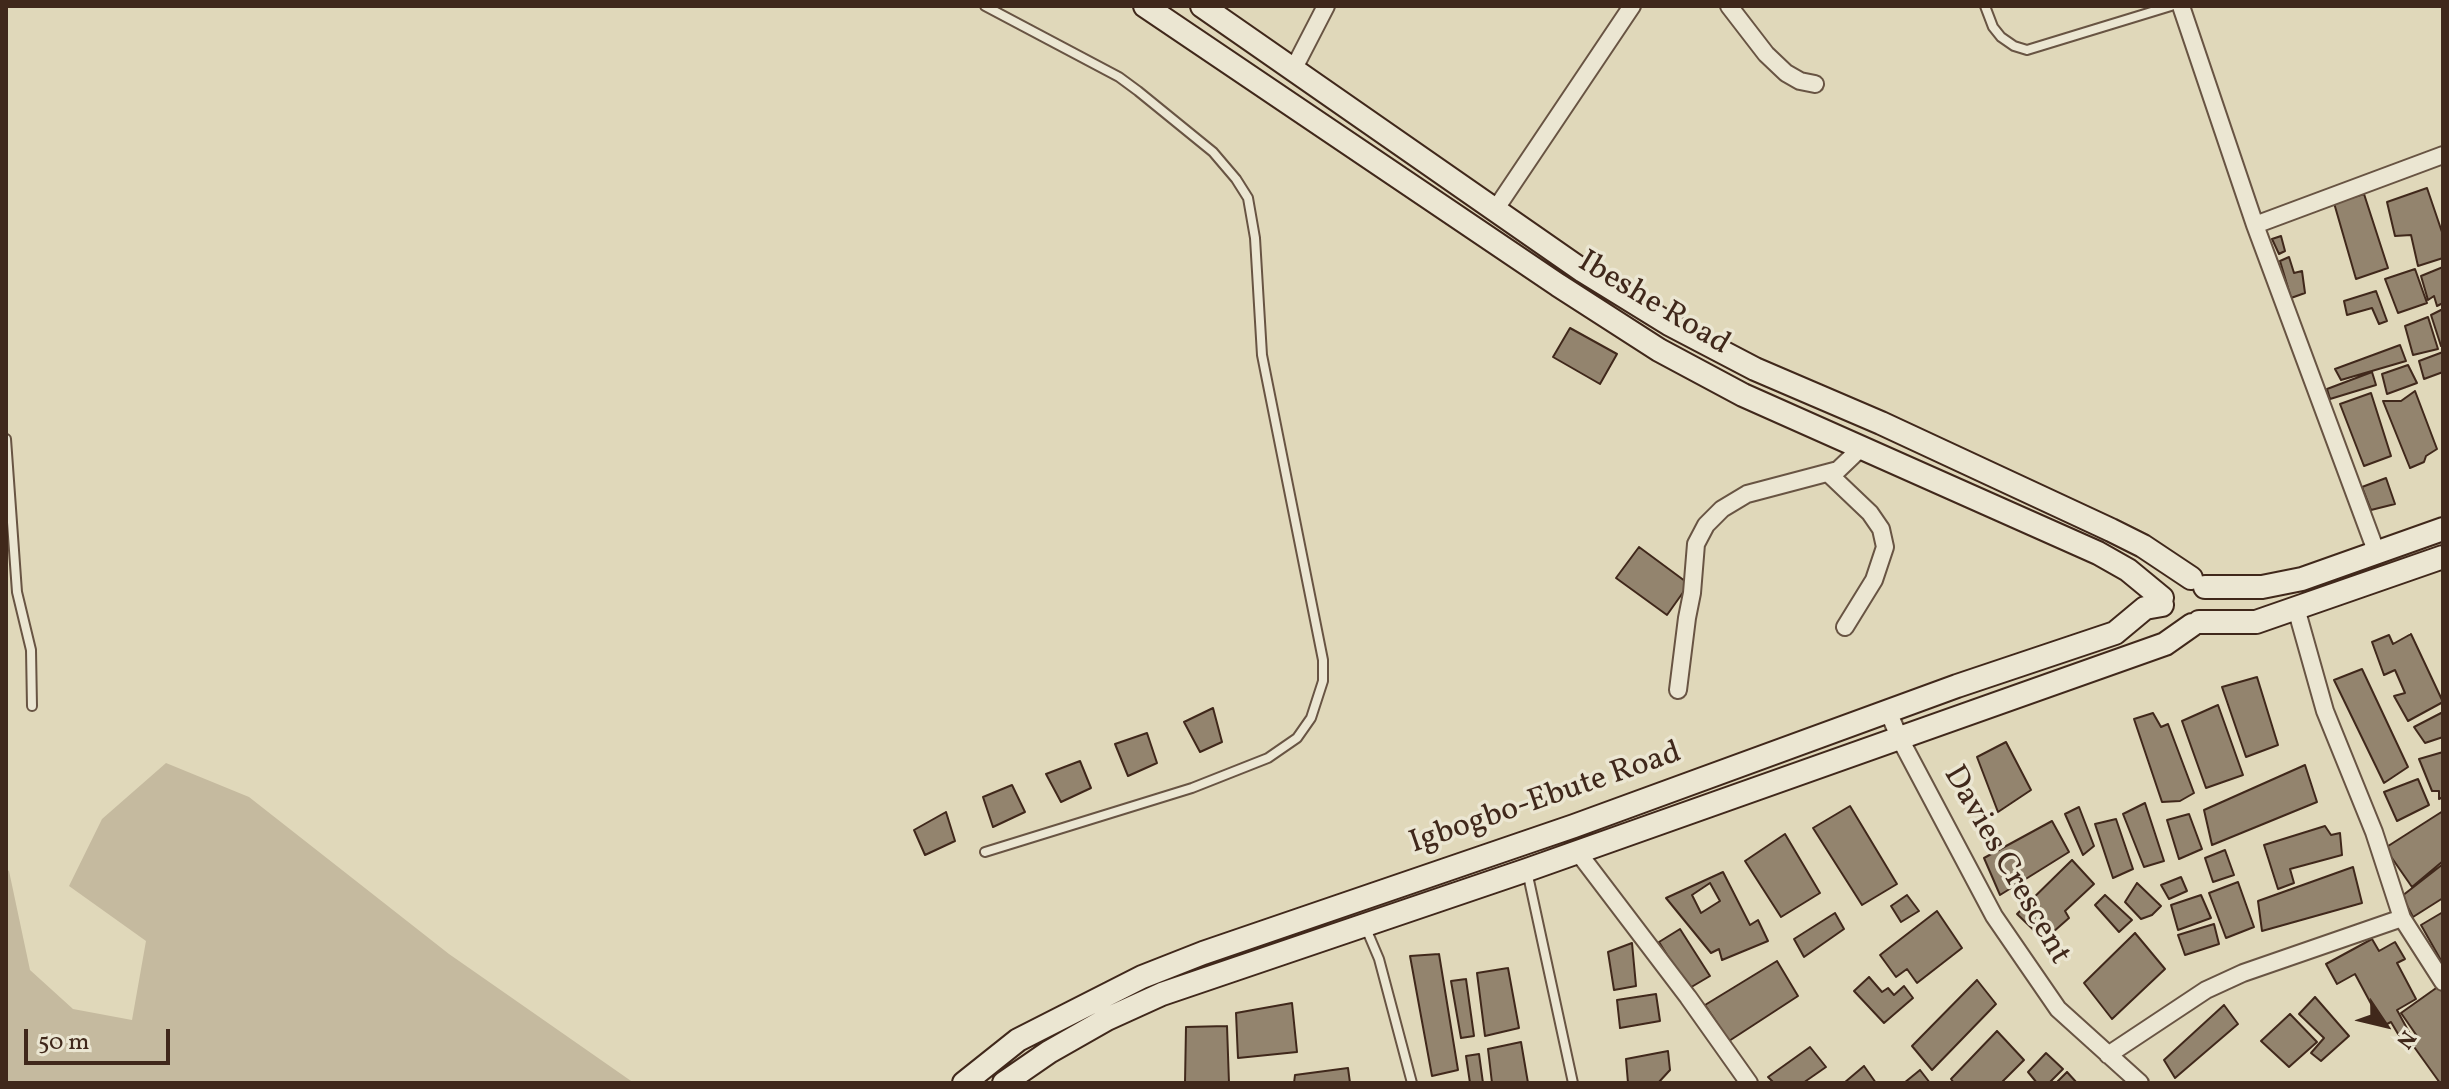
<!DOCTYPE html>
<style>
body{margin:0}
#map{position:relative;width:2449px;height:1089px;overflow:hidden;background:#e0d8ba;font-family:Vollkorn,serif}
canvas{display:block}
.frame{position:absolute;inset:0;border:8px solid #40281b;pointer-events:none}
.north{position:absolute;left:2345px;top:985px;width:80px;height:80px;-webkit-text-stroke:6px #ebe6d2;paint-order:stroke;rotate:125deg;font-size:22px;font-weight:700;line-height:32px;text-align:center;color:#40281b}
.north::after{content:'';display:block;margin:auto;width:28px;height:36px;background:#40281b;clip-path:polygon(50% 0,100% 100%,50% 72%,0 100%)}
.scale{position:absolute;left:24px;top:1029px;width:146px;height:36px;box-sizing:border-box;border:4px solid #40281b;border-top:0;padding-left:10px;font-size:24px;line-height:28px;white-space:nowrap;color:#40281b;-webkit-text-stroke:6px #ebe6d2;paint-order:stroke}
</style>
<div id="map">
<canvas width="2449" height="1089"></canvas>
<div class="frame"></div>
<div class="north">N</div>
<div class="scale">50 m</div>
</div>
<script>
const ctx = document.querySelector('canvas').getContext('2d');
ctx.lineJoin = 'round';
function fillPath(path, color) {
  ctx.fillStyle = color;
  ctx.fill(path, 'evenodd');
}
function toPath(rows) {
  const path = new Path2D();
  for (const r of rows) {
    path.moveTo(r[0], r[1]);
    for (let i = 2; i < r.length; i += 2) path.lineTo(r[i], r[i + 1]);
  }
  return path;
}
function trace(path, color, width, dash) {
  ctx.strokeStyle = color;
  ctx.lineWidth = width;
  ctx.lineCap = dash ? 'butt' : 'round';
  ctx.setLineDash(dash || []);
  ctx.stroke(path);
}
function write(font, color, halo, rows, align = 'center') {
  ctx.font = font + ' Vollkorn,serif';
  ctx.lineWidth = 7;
  ctx.setLineDash([]);
  ctx.textBaseline = 'middle';
  ctx.strokeStyle = halo;
  ctx.fillStyle = color;
  for (const [text, x, y, turn = 0] of rows) {
    ctx.save();
    ctx.translate(x, y);
    ctx.rotate((+turn || 0) * Math.PI / 180);
    ctx.textAlign = isNaN(turn) ? turn : align;
    if (halo) ctx.strokeText(text, 0, 0);
    ctx.fillText(text, 0, 0);
    ctx.restore();
  }
}
const green = toPath([
 [166,763,249,797,449,954,634,1083,6,1083,6,869,9,871,30,970,73,1009,132,1020,146,941,69,886,102,819]
]);
const building = toPath([
 [2427,188,2443,235,2443,258,2418,266,2411,235,2395,236,2387,202,2427,188],
 [2364,194,2388,268,2356,279,2334,203,2364,194],
 [2281,236,2285,251,2279,254,2272,239,2281,236],
 [2289,257,2294,273,2302,271,2305,293,2291,298,2280,261,2289,257],
 [2443,267,2443,303,2437,306,2434,296,2428,300,2421,276,2443,267],
 [2415,269,2427,303,2398,313,2385,279,2415,269],
 [2376,291,2387,321,2379,324,2372,308,2347,315,2344,301,2376,291],
 [2443,309,2443,345,2441,346,2431,315,2443,309],
 [2428,317,2438,349,2413,355,2405,326,2428,317],
 [1570,328,1617,354,1600,384,1553,357,1570,328],
 [2400,345,2406,361,2341,380,2335,369,2400,345],
 [2443,352,2443,372,2424,379,2419,361,2443,352],
 [2408,365,2417,383,2387,394,2382,374,2408,365],
 [2372,372,2376,385,2330,399,2327,389,2372,372],
 [2415,391,2437,449,2426,456,2424,462,2410,468,2383,401,2401,401,2415,391],
 [2371,393,2391,456,2364,466,2340,404,2371,393],
 [2386,478,2395,504,2371,510,2362,487,2386,478],
 [1639,547,1689,584,1667,615,1616,578,1639,547],
 [2411,634,2443,702,2408,721,2394,696,2405,693,2395,670,2384,675,2372,642,2389,635,2393,644,2411,634],
 [2362,669,2408,767,2384,783,2334,680,2362,669],
 [2257,677,2278,745,2246,757,2222,687,2257,677],
 [2218,705,2243,775,2206,788,2182,721,2218,705],
 [1213,708,1222,742,1200,752,1184,722,1213,708],
 [2443,712,2443,737,2425,743,2414,727,2443,712],
 [2153,713,2161,727,2168,724,2194,793,2180,801,2162,802,2134,719,2153,713],
 [1147,733,1157,763,1128,776,1115,744,1147,733],
 [2006,742,2031,790,1998,812,1977,757,2006,742],
 [2443,752,2443,797,2439,799,2439,791,2432,791,2419,759,2443,752],
 [1080,761,1091,788,1061,802,1046,774,1080,761],
 [2305,765,2317,802,2212,845,2204,810,2305,765],
 [2418,779,2429,805,2397,821,2384,792,2418,779],
 [1012,785,1025,812,993,827,983,797,1012,785],
 [2145,803,2164,861,2144,867,2123,814,2145,803],
 [1850,806,1897,884,1862,905,1813,828,1850,806],
 [2079,807,2094,846,2083,855,2065,814,2079,807],
 [2443,811,2443,861,2412,887,2385,848,2443,811],
 [946,812,955,841,925,855,914,830,946,812],
 [2189,814,2202,849,2179,859,2167,820,2189,814],
 [2116,819,2133,869,2113,878,2095,824,2116,819],
 [2052,821,2069,852,2000,895,1984,858,2052,821],
 [2325,826,2331,835,2340,833,2342,855,2290,869,2294,883,2278,889,2264,845,2325,826],
 [1785,834,1820,893,1781,917,1745,861,1785,834],
 [2225,850,2234,875,2213,882,2205,858,2225,850],
 [2072,860,2094,884,2065,911,2069,918,2044,940,2017,914,2072,860],
 [2443,864,2443,898,2413,917,2402,896,2443,864],
 [2353,867,2362,903,2262,931,2258,901,2353,867],
 [1723,872,1750,925,1758,920,1768,941,1722,960,1719,949,1711,953,1666,898,1723,872],
 [2181,877,2187,891,2169,899,2161,885,2181,877],
 [2238,882,2254,927,2226,938,2209,893,2238,882],
 [1710,883,1720,901,1701,913,1692,895,1710,883],
 [2137,883,2161,906,2152,915,2141,919,2125,902,2137,883],
 [1907,895,1919,911,1901,922,1891,906,1907,895],
 [2105,895,2132,920,2119,932,2095,905,2105,895],
 [2201,895,2211,918,2178,930,2171,905,2201,895],
 [1937,911,1962,948,1917,983,1907,969,1896,977,1880,955,1937,911],
 [2443,912,2443,964,2421,925,2443,912],
 [1835,913,1844,929,1804,957,1794,939,1835,913],
 [2214,924,2219,944,2185,955,2178,935,2214,924],
 [1680,929,1710,976,1688,989,1659,942,1680,929],
 [2135,933,2165,969,2112,1019,2084,983,2135,933],
 [2372,939,2379,951,2395,942,2405,959,2397,963,2416,999,2397,1010,2410,1034,2401,1039,2391,1022,2383,1026,2355,974,2337,984,2326,964,2372,939],
 [1632,943,1636,986,1614,990,1608,952,1632,943],
 [1439,954,1458,1070,1432,1076,1410,956,1439,954],
 [1777,961,1798,996,1729,1041,1705,1005,1777,961],
 [1508,968,1519,1028,1485,1036,1477,973,1508,968],
 [1869,977,1882,992,1888,988,1894,995,1904,986,1913,998,1884,1023,1854,991,1869,977],
 [1466,979,1474,1036,1461,1038,1451,981,1466,979],
 [1977,980,1996,1004,1932,1070,1912,1046,1977,980],
 [2439,986,2443,992,2443,1083,2440,1083,2412,1044,2419,1039,2401,1013,2439,986],
 [1656,994,1660,1021,1620,1028,1617,1000,1656,994],
 [2315,997,2349,1036,2321,1061,2311,1053,2324,1038,2299,1014,2315,997],
 [1292,1003,1297,1052,1238,1058,1236,1013,1292,1003],
 [2224,1005,2238,1024,2175,1078,2164,1060,2224,1005],
 [2290,1014,2317,1042,2289,1067,2261,1041,2290,1014],
 [1227,1026,1229,1083,1185,1083,1186,1027,1227,1026],
 [1997,1031,2024,1060,2001,1083,1954,1083,1951,1079,1997,1031],
 [1521,1042,1528,1083,1492,1083,1488,1049,1521,1042],
 [1810,1047,1826,1067,1803,1083,1774,1083,1768,1077,1810,1047],
 [1668,1051,1670,1070,1659,1082,1628,1083,1626,1059,1668,1051],
 [2046,1053,2063,1069,2049,1083,2037,1083,2028,1072,2046,1053],
 [1479,1054,1483,1083,1470,1083,1466,1056,1479,1054],
 [1864,1066,1876,1083,1844,1083,1864,1066],
 [1348,1068,1350,1083,1294,1083,1295,1075,1348,1068],
 [1920,1070,1930,1083,1904,1083,1920,1070],
 [2067,1072,2077,1083,2056,1083,2067,1072]
]);
const service = toPath([
 [1985,6,1993,27,2001,37,2014,46,2027,50,2171,6],
 [6,439,17,592,31,650,32,706],
 [985,852,1192,788,1268,758,1297,738,1311,718,1323,681,1323,660,1262,355,1255,238,1248,198,1236,179,1213,152,1138,91,1119,77,985,6],
 [1527,871,1573,1083],
 [1365,926,1379,959,1412,1083]
]);
const minor = toPath([
 [1729,6,1766,54,1786,73,1800,81,1815,84],
 [2181,6,2255,225,2376,551],
 [1293,70,1326,6],
 [1495,210,1632,6],
 [2255,225,2443,155],
 [1828,473,1870,513,1881,529,1885,547,1874,580,1845,627],
 [2296,608,2325,711,2374,832,2402,918,2443,982],
 [1678,690,1687,618,1692,593,1696,544,1706,525,1722,509,1747,494,1838,470,1862,447],
 [1888,711,1899,737,1994,916,2058,1009,2140,1083],
 [1577,851,1688,997,1749,1083],
 [2108,1055,2206,990,2243,973,2402,918]
]);
const secondary = toPath([
 [1145,6,1558,285,1659,350,1743,395,2098,553,2128,570,2162,598],
 [1202,6,1583,271,1669,324,1755,369,1881,423,2111,530,2143,546,2191,578],
 [2205,587,2262,587,2302,579,2443,529],
 [2199,622,2256,622,2443,557],
 [964,1083,1018,1040,1142,977,1203,953,1574,826,1957,686,2115,633,2145,608,2162,605],
 [1004,1083,1049,1052,1107,1019,1162,994,1527,870,2165,644,2192,625]
]);
const streetNames = [
 ["Ibeshe Road",1653,305,31],
 ["Igbogbo-Ebute Road",1546,800,-19],
 ["Davies Crescent",2005,866,60]
];
fillPath(green, '#c5ba9f');
fillPath(building, '#93846e');
trace(building, '#40281b', 2);
trace(service, '#685443', 12);
trace(minor, '#685443', 20);
trace(secondary, '#40281b', 26);
trace(service, '#ebe6d2', 8);
trace(minor, '#ebe6d2', 16);
trace(secondary, '#ebe6d2', 22);
write('32px', '#40281b', '#ebe6d2', streetNames);
</script>
